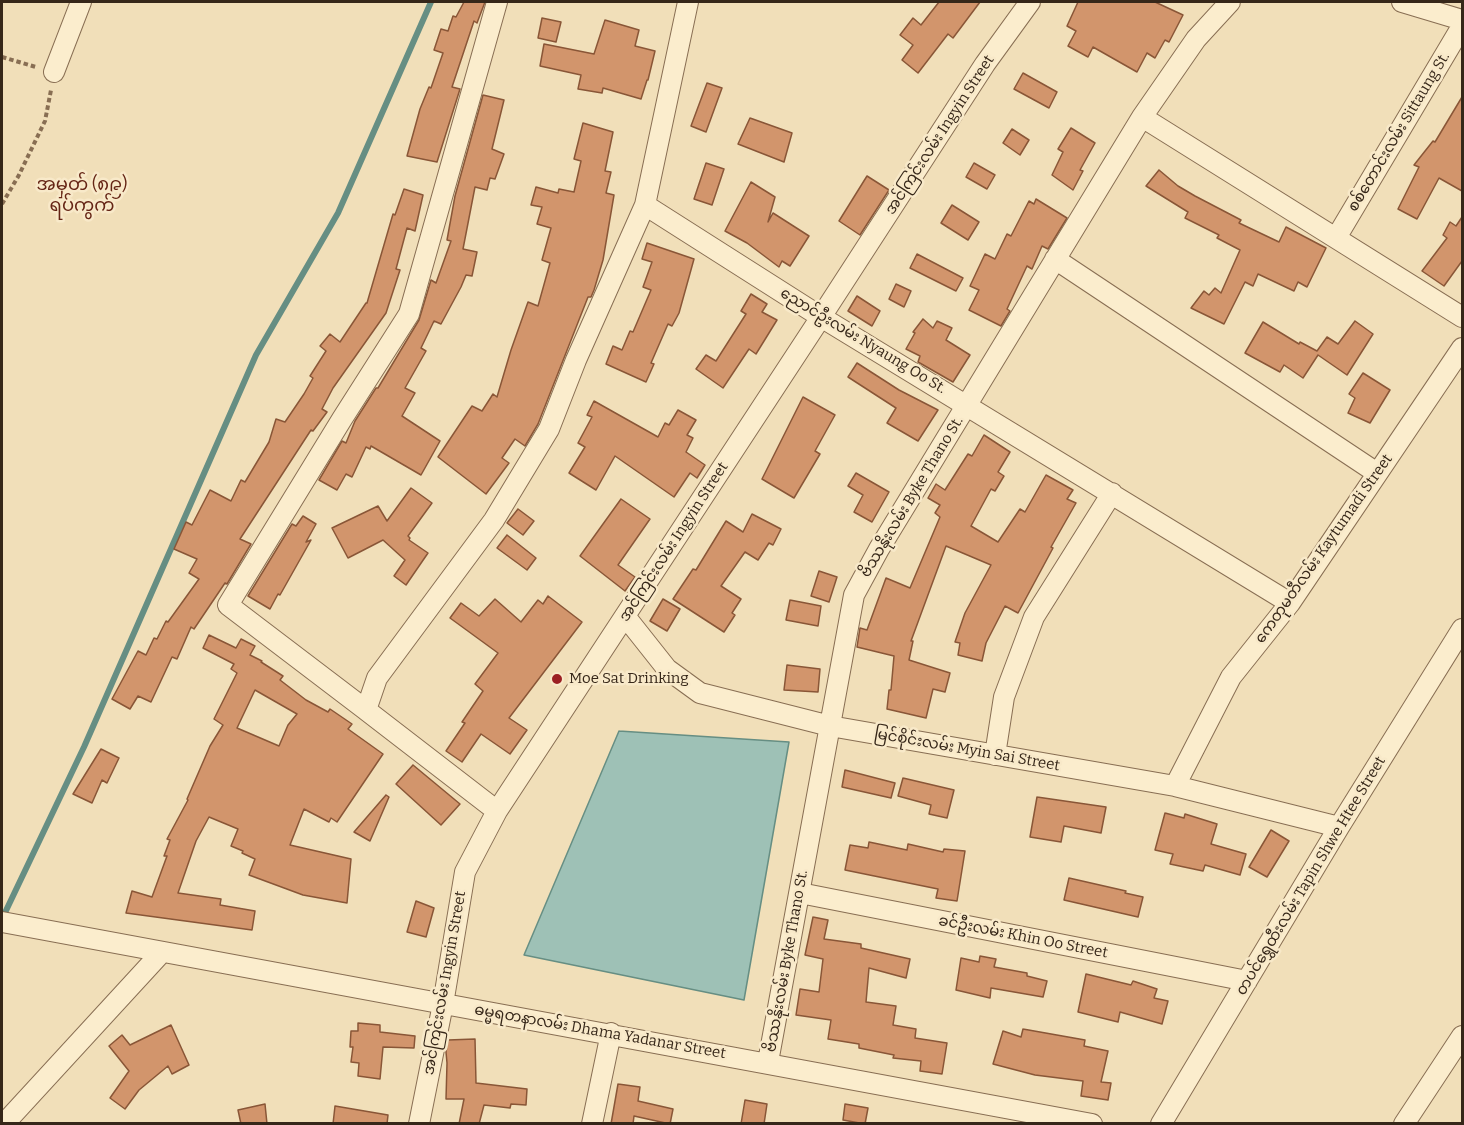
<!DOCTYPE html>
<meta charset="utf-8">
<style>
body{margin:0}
#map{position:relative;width:1464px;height:1125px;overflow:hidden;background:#f1dfb9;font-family:Bitter,serif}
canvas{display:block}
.frame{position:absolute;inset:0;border:3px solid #362719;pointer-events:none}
</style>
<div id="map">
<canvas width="1464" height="1125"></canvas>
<div class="frame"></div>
</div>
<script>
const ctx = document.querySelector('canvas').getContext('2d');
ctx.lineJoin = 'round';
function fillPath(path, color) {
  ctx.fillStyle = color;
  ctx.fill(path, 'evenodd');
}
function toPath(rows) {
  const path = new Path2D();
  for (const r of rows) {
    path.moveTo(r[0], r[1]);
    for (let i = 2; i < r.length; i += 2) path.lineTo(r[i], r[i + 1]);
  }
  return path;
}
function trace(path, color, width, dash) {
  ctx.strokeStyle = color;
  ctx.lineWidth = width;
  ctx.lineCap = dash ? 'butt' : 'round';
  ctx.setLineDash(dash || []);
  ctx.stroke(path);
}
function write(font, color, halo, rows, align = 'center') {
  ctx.font = font + ' Bitter,"Noto Sans Myanmar",serif';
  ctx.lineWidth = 5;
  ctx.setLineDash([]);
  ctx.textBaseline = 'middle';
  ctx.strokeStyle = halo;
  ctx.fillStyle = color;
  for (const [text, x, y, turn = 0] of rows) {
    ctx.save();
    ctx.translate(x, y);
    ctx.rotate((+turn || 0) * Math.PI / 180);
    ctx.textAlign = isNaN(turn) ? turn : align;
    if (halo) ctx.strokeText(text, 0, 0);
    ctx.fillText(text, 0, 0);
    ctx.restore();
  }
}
const water = toPath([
 [619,731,789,742,744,1000,524,955,619,731]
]);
const stream = toPath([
 [2,919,84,747,256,355,338,213,431,2]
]);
const building = toPath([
 [464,2,485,2,477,23,474,21,452,87,460,89,437,162,407,156,420,109,429,87,431,88,443,53,434,50,441,29,448,31,453,16,456,17,464,2],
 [939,2,980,2,953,38,948,34,918,73,902,60,913,45,900,35,913,18,921,25,939,2],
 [1078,2,1155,2,1183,15,1169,42,1165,40,1155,58,1147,53,1137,72,1093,47,1088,57,1068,46,1076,31,1067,26,1078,2],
 [542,18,561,22,556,42,538,38,542,18],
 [605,20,639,30,635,46,655,51,648,80,647,80,641,99,603,88,602,93,578,89,581,75,540,66,544,44,594,54,605,20],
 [1023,73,1057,92,1049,108,1014,89,1023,73],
 [707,83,722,88,706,132,691,126,707,83],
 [483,95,504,100,492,149,504,154,495,179,490,178,487,190,475,187,463,249,477,252,472,276,466,275,461,287,441,324,434,321,421,348,426,351,405,388,415,393,402,416,440,441,421,475,371,446,370,449,366,447,352,477,346,474,337,490,319,480,342,441,346,443,355,421,376,388,378,388,419,320,431,280,436,283,451,241,447,240,455,196,483,95],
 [1462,97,1462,191,1439,178,1417,219,1398,209,1419,167,1414,165,1433,141,1435,142,1462,97],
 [750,118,792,133,784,162,738,144,750,118],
 [583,123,613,132,605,171,611,172,606,193,614,195,603,260,594,290,591,297,588,297,538,424,525,446,515,439,502,458,509,463,486,494,438,457,472,406,482,411,493,394,497,397,511,350,528,302,538,306,550,263,542,260,551,228,537,224,542,207,531,205,536,187,558,193,559,189,574,192,581,161,574,159,583,123],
 [1071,128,1095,143,1080,170,1083,171,1073,190,1052,175,1063,152,1058,149,1071,128],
 [1012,129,1029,140,1020,155,1003,143,1012,129],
 [706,163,724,169,712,205,694,199,706,163],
 [974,163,995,175,987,189,966,177,974,163],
 [1159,170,1178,186,1195,196,1241,220,1239,223,1279,242,1286,227,1326,248,1307,287,1298,282,1294,291,1258,274,1253,286,1245,282,1224,324,1191,308,1204,291,1209,295,1215,288,1221,293,1240,250,1217,238,1219,235,1185,218,1188,212,1146,186,1159,170],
 [867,176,889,190,860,235,839,221,867,176],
 [751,182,775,197,768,222,773,213,809,236,790,266,782,261,779,267,747,243,725,231,751,182],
 [404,189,423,195,415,231,407,228,396,269,400,270,386,313,333,388,322,409,327,412,313,431,311,430,240,539,251,544,227,584,225,583,194,629,191,627,177,659,172,657,151,702,138,696,130,709,112,699,138,651,146,655,154,638,157,639,166,621,168,622,199,579,189,573,197,559,174,549,186,522,192,525,210,490,231,501,241,480,245,482,269,442,276,419,285,422,304,394,313,378,310,376,326,351,320,346,330,334,340,342,366,303,367,303,393,214,395,215,404,189],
 [1036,199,1067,218,1048,249,1042,246,1032,269,1027,266,1007,309,1010,311,1001,326,969,310,979,290,970,286,985,254,995,259,1007,234,1011,236,1029,201,1034,204,1036,199],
 [952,205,979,222,968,240,941,223,952,205],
 [1462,217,1462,261,1444,286,1422,271,1447,238,1443,235,1450,222,1456,226,1462,217],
 [647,243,694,259,679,313,672,326,668,324,651,363,654,364,646,382,606,364,613,346,622,350,630,331,633,332,651,290,643,287,652,262,642,259,647,243],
 [917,254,963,278,956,291,910,268,917,254],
 [896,284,911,291,904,307,889,299,896,284],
 [751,294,767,304,762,312,777,320,756,354,749,349,723,388,696,369,706,355,716,361,746,314,741,311,751,294],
 [857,296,880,311,872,326,848,311,857,296],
 [923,319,933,328,937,321,952,328,946,340,970,355,953,382,918,362,920,356,906,349,915,333,913,332,923,319],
 [1355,321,1373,334,1347,375,1318,355,1303,378,1284,365,1280,372,1245,353,1263,322,1299,344,1300,342,1317,351,1327,337,1338,344,1355,321],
 [857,363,899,390,938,410,918,441,887,423,896,408,848,377,857,363],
 [1363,373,1390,390,1370,423,1348,413,1355,398,1349,394,1363,373],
 [803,397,835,415,815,451,820,454,794,498,762,479,803,397],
 [594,401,658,437,665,423,669,425,678,410,696,420,687,435,693,438,686,452,705,465,697,478,690,473,674,497,615,456,596,490,569,473,585,447,578,443,592,417,587,415,594,401],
 [984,435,1010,452,998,472,1004,476,995,491,991,489,971,526,998,542,1020,509,1025,512,1046,475,1073,490,1067,499,1076,503,1051,547,1053,548,1018,613,1005,606,986,643,982,661,958,655,960,643,955,642,965,613,991,565,946,546,911,641,913,641,909,660,950,673,945,692,933,689,926,718,887,709,889,690,891,690,894,656,857,647,860,628,867,630,886,578,910,588,940,517,935,513,940,505,928,498,936,484,945,490,968,454,972,456,984,435],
 [856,473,889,492,872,522,854,512,863,495,848,486,856,473],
 [411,488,432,503,408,536,410,538,409,540,428,553,406,585,394,576,405,560,383,540,348,558,332,528,378,506,387,521,411,488],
 [621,499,650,519,618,565,635,577,625,591,580,556,621,499],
 [518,509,534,521,523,535,507,523,518,509],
 [752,514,781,529,773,545,769,543,758,560,745,552,721,586,741,599,732,613,735,615,724,632,673,599,693,569,696,570,726,521,743,532,752,514],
 [303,516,316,524,306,542,311,540,280,595,278,594,270,609,248,596,292,524,296,526,303,516],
 [507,535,536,558,527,570,497,548,507,535],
 [819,571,837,577,829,602,811,596,819,571],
 [548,596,582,622,509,718,527,730,510,754,481,734,462,762,446,751,465,723,462,722,483,691,475,684,498,653,450,618,461,603,479,616,495,599,521,622,538,600,543,604,548,596],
 [663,599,680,609,667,631,650,621,663,599],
 [790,600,821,606,818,626,786,620,790,600],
 [209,635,236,648,241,639,255,646,250,655,262,661,261,662,283,676,280,680,306,700,328,712,330,709,352,724,348,729,383,754,337,822,331,818,329,822,304,809,290,845,351,859,347,903,303,895,249,875,255,859,242,853,243,851,231,846,238,829,209,817,196,841,178,893,221,899,220,905,255,911,252,930,126,913,132,891,152,897,167,856,164,856,170,840,167,839,188,800,187,799,210,746,223,725,214,719,237,673,231,669,234,664,203,648,209,635],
 [255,690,297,714,288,725,279,746,237,728,255,690],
 [787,665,820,669,818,692,784,690,787,665],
 [101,749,119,758,107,783,102,780,92,803,73,794,101,749],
 [413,765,460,804,441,825,396,784,413,765],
 [845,770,895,783,891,798,842,787,845,770],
 [903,778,954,790,947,818,929,814,931,805,898,796,903,778],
 [386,795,389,797,370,841,354,832,386,795],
 [1037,797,1106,807,1101,833,1064,826,1061,842,1030,837,1037,797],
 [1165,813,1184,818,1185,814,1217,824,1211,844,1246,854,1240,875,1205,865,1203,871,1170,864,1173,854,1155,850,1165,813],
 [1271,830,1289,841,1267,877,1249,867,1271,830],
 [869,842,907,850,908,844,943,852,944,849,965,851,957,901,936,898,938,889,845,870,850,845,868,848,869,842],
 [1069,878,1126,891,1125,893,1143,897,1138,917,1064,900,1069,878],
 [416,901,434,908,426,937,407,932,416,901],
 [813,917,828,920,824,939,861,944,861,948,910,959,906,978,869,968,866,1002,896,1006,893,1025,916,1029,915,1038,947,1043,942,1074,920,1071,921,1061,893,1058,894,1055,859,1048,859,1044,828,1039,831,1020,796,1015,800,989,819,992,823,959,805,955,813,917],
 [980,956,996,959,994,967,1027,973,1027,976,1047,981,1043,997,991,988,990,998,956,990,961,958,979,962,980,956],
 [1086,974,1131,985,1133,981,1157,989,1154,998,1168,1001,1162,1024,1120,1012,1118,1022,1078,1012,1086,974],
 [358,1023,380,1025,380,1032,415,1036,414,1048,383,1047,380,1079,358,1076,359,1063,351,1062,353,1047,350,1047,351,1031,358,1031,358,1023],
 [171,1025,189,1065,172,1074,168,1066,139,1090,125,1109,110,1098,129,1071,109,1046,122,1035,130,1045,171,1025],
 [1023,1029,1085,1040,1084,1046,1108,1051,1101,1082,1111,1083,1108,1100,1081,1096,1083,1081,1035,1075,993,1064,1003,1031,1021,1037,1023,1029],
 [475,1039,476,1083,527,1089,526,1105,511,1104,510,1108,484,1105,479,1124,459,1124,464,1099,446,1099,447,1063,446,1052,448,1040,475,1039],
 [618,1084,640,1087,638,1101,673,1109,670,1124,634,1116,633,1124,611,1124,618,1084],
 [745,1100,767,1104,764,1124,741,1124,745,1100],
 [265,1104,267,1124,241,1124,238,1110,265,1104],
 [845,1104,868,1108,865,1124,843,1120,845,1104],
 [335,1106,388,1115,387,1124,333,1124,335,1106]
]);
const path = toPath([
 [2,57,36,67],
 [2,204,19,175,45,121,51,90]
]);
const street = toPath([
 [688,2,645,205,821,317,1290,603],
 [1402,2,1462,20],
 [54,72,81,2],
 [1142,117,1462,317],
 [1336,238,1462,26],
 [1055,259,1377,473],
 [625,616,667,669,700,693,830,726,1175,786,1339,827],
 [366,710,228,605,342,419,409,314,497,2],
 [995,755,1004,697,1034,617,1112,493],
 [1175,786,1231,677,1290,603,1462,348],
 [497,811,366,710,377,678,494,520,549,429,576,360,645,205],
 [800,893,1247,981],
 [2,922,1092,1124],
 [768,1062,854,595,879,549,1142,117,1196,39,1230,2],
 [4,1124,162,952],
 [419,1124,443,1004,465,872,497,811,821,317,985,64,1030,2],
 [592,1124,611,1033],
 [1161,1124,1339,827,1462,629],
 [1404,1124,1462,1036]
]);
const markers = [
 [557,679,6,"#9b1f22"]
];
const streetNames = [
 ["စစ်တောင်းလမ်း Sittaung St.",1399,132,-59],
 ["အင်ကြင်းလမ်း Ingyin Street",940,135,-57],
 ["ညောင်ဦးလမ်း Nyaung Oo St.",863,341,31],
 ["ဗိဿနိုးလမ်း Byke Thano St.",912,497,-59],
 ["အင်ကြင်းလမ်း Ingyin Street",674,542,-57],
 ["ကေတုမတီလမ်း Kaytumadi Street",1324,549,-55],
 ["မြင်စိုင်းလမ်း Myin Sai Street",967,750,10],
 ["တပင်ရွှေထီးလမ်း Tapin Shwe Htee Street",1311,876,-59],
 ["ခင်ဦးလမ်း Khin Oo Street",1023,937,11],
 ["ဗိဿနိုးလမ်း Byke Thano St.",787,961,-80],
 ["အင်ကြင်းလမ်း Ingyin Street",445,983,-80],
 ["ဓမ္မရတနာလမ်း Dhama Yadanar Street",600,1032,10]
];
const poiNames = [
 ["Moe Sat Drinking",569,679]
];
const quarterNames = [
 ["အမှတ် (၈၉)",82,185],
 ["ရပ်ကွက်",82,206]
];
fillPath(water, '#9ec1b6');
trace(water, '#668e83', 1.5);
trace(stream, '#668e83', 6);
fillPath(building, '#d2956c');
trace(building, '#895637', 1.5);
trace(street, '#886e53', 22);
trace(path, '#886e53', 4, [4.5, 3]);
trace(street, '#fbedcd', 20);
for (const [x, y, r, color] of markers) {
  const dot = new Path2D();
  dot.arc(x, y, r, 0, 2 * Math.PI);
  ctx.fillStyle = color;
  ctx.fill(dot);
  trace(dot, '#f8e9c9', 2);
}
write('15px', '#362719', '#f8e9c9', streetNames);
write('15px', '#362719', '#f8e9c9', poiNames, 'left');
write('18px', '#652515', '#f8e9c9', quarterNames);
</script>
